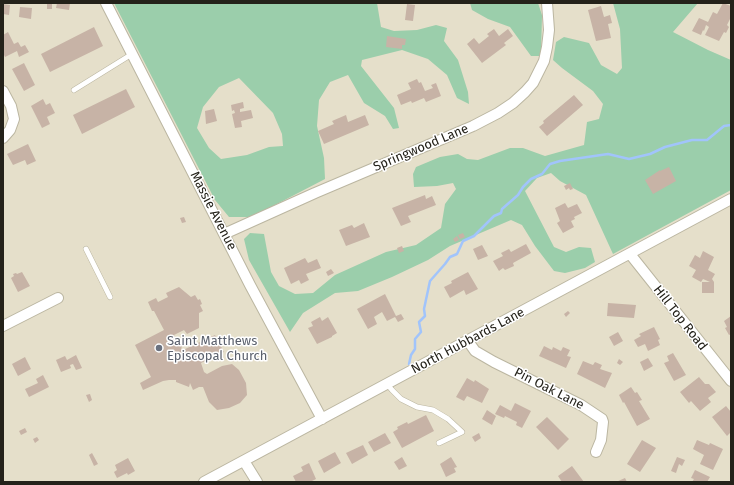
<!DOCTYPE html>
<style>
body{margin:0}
#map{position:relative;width:734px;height:485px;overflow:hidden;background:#e5dfca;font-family:"Fira Sans",sans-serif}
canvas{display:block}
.frame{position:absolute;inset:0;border:4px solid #24221a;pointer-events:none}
</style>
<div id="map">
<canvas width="734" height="485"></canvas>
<div class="frame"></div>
</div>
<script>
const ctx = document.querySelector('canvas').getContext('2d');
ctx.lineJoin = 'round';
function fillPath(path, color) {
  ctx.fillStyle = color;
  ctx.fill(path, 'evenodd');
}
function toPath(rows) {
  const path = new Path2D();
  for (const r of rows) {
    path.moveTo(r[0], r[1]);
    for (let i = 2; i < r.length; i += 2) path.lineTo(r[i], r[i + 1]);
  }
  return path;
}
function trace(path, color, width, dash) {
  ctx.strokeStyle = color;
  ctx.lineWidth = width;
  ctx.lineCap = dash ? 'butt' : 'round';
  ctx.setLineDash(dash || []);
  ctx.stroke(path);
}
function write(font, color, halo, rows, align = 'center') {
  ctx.font = font + ' "Fira Sans",sans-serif';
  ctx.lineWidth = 3;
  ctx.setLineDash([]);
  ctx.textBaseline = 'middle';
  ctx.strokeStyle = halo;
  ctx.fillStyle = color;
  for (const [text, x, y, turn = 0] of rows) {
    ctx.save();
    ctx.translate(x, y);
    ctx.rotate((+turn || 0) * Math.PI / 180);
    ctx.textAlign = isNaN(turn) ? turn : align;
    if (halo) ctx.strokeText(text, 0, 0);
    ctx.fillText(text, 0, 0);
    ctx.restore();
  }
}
const green = toPath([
 [114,3,377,3,381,27,394,31,417,30,436,25,447,28,444,41,458,60,468,92,469,104,457,98,447,75,428,59,402,50,362,60,361,66,394,108,399,128,393,129,385,116,364,103,348,75,330,82,319,100,317,126,324,158,325,179,252,217,229,217,215,200],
 [239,78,273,113,282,134,283,146,269,147,247,155,221,159,209,148,197,128,203,107,219,87],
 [470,3,538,3,542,15,541,56,531,56,510,27,488,19,472,10],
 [613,3,698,3,673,32,708,50,731,60,731,190,613,254,586,195,560,181,551,173,537,178,525,191,554,247,566,252,579,247,591,248,595,262,585,268,565,273,554,271,535,246,522,225,511,220,450,246,428,260,392,277,358,291,335,293,303,313,290,332,249,260,244,239,250,233,264,234,271,272,279,286,295,294,313,293,335,275,386,252,416,245,441,228,445,204,456,189,453,183,437,186,414,187,413,174,416,167,440,157,458,154,467,159,478,160,510,148,523,148,545,156,584,145,587,122,599,119,603,104,593,91,562,68,553,60,556,42,564,37,589,43,601,65,617,74,622,68,620,29]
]);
const stream = toPath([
 [409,364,411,355,415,349,415,339,421,332,419,322,425,316,424,309,430,281,445,264,450,257,457,254,463,241,474,236,494,216,501,213,502,209,518,195,523,187,531,179,542,174,550,164,560,161,608,154,629,159,650,154,665,147,692,140,707,140,724,126,731,125]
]);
const building = toPath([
 [47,3,52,3,52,9,47,9],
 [57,3,70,3,69,10,56,8],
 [723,3,731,6,731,17,727,25,729,27,726,33,724,32,719,41,705,35,709,27,706,25,704,31,703,30,701,35,692,31,699,18,708,22,713,12,717,14],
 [3,4,10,5,9,15,3,14],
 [407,4,415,5,413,21,405,20],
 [601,6,604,17,610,15,612,23,608,24,611,38,596,41,588,10],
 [20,7,32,8,31,19,19,17],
 [94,27,103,46,50,72,41,54],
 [494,29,499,36,508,29,513,36,504,43,506,45,482,63,467,44,474,38,479,44,489,36,487,34],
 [8,32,14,44,18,42,21,47,25,45,29,52,19,57,17,51,5,57,3,53,3,35],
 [387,36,406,39,405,45,402,45,402,49,386,47],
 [24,63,35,85,24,91,12,69],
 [417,79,419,83,421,82,425,91,433,88,431,85,436,83,441,96,426,102,424,98,412,103,411,101,401,105,397,95,411,89,408,83],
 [126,89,135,107,82,134,73,115],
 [574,95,583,105,547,136,539,127,544,123,543,121],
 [43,99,46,105,50,103,55,113,47,117,50,124,42,128,31,106],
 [243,102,244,108,240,109,240,112,251,110,253,118,241,121,242,127,235,128,232,114,235,113,234,110,232,111,231,105],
 [214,109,217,121,206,124,205,111],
 [346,115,348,122,365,115,369,125,324,144,318,131,334,124,332,121],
 [28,144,36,161,27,165,25,160,13,165,7,154],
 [669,167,676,181,653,194,645,180,660,170,660,171],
 [570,183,573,189,570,190,569,188,566,190,564,186],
 [425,195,426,199,432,196,436,205,408,216,411,222,401,226,392,208],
 [565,203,568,208,577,204,582,213,574,217,575,219,571,221,574,227,563,233,557,223,560,221,555,208],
 [184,217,186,222,182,223,180,218],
 [364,223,370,237,346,246,339,230,352,225,354,228],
 [463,233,465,237,460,239,458,235],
 [457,236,459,240,455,242,453,239],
 [526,244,531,253,513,263,514,266,505,270,503,268,499,271,493,261,503,256,501,253,509,249,511,252],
 [482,245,488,256,478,260,473,249],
 [402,246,404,251,399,253,397,248],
 [703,251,714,257,708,270,715,274,712,279,714,282,714,293,702,293,702,282,710,282,703,279,701,282,692,277,696,270,689,266,695,255,700,258],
 [305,258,308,263,317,259,321,268,306,274,309,280,301,284,299,280,291,284,284,268],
 [331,269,334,273,328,276,326,272],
 [22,272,30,286,18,292,11,278,14,276,13,274,16,273,17,274],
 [468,272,478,289,466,295,464,290,450,298,444,287,452,283,451,281],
 [179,287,191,297,195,295,198,300,200,299,202,304,200,305,203,311,199,313,199,328,187,334,184,330,174,335,175,337,178,339,182,344,181,351,215,335,224,352,201,363,204,372,207,374,222,366,232,364,239,370,246,383,247,395,240,403,229,408,217,410,209,402,203,387,199,387,193,390,190,383,189,387,176,382,176,380,169,380,163,381,143,390,140,383,151,377,135,345,164,330,154,311,152,311,148,302,156,298,158,302,168,297,166,293],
 [385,294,396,316,401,314,404,319,398,322,395,317,387,321,382,312,374,317,377,324,368,329,357,309],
 [608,303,636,305,634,318,607,316],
 [568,311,570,313,566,317,564,314],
 [731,316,731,334,729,335,725,328,727,327,724,321],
 [320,317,322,321,328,317,337,333,332,336,332,337,317,344,308,328,313,326,311,322],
 [654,327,660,339,658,340,660,345,648,351,645,344,638,347,634,340,641,336,639,334],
 [618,332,623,341,614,346,609,337],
 [544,346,552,350,553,347,561,351,563,347,570,350,567,356,571,357,566,368,539,356],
 [673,353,686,375,674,381,664,363,669,361,667,356],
 [76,355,82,368,76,370,73,364,70,365,71,368,61,372,56,360,65,356,67,360],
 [25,357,31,369,18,376,12,364],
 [648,358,653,366,644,371,640,362],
 [619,359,623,362,620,365,617,363],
 [583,361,593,365,595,362,602,365,600,369,612,373,605,388,577,374],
 [43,375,49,387,29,397,25,389,38,383,36,379],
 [699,377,705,384,709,384,716,392,708,398,711,402,700,411,691,401,689,403,680,392],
 [467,378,474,382,475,380,489,389,482,403,467,396,464,401,456,397],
 [631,387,635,393,637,392,642,400,639,401,650,419,637,426,624,402,623,403,619,395],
 [90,394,92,400,89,402,86,395],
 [515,403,531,411,522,428,516,425,517,422,505,416,504,418,495,414,500,405,511,411],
 [726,406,731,412,731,432,727,436,712,417],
 [487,410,496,416,492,425,482,419],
 [426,415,434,431,402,448,393,432,398,429,397,427,407,422,408,424],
 [547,417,569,439,558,450,536,427],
 [25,428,27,432,21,435,19,431],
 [385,433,391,443,374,452,368,442],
 [479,433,481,438,475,442,472,437],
 [37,437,39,440,35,443,33,439],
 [642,440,656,448,640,472,627,464],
 [697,440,709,445,710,443,723,449,713,470,700,464,704,455,693,449],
 [363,445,368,455,352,464,346,453],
 [335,452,341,463,324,473,318,461],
 [92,453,98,464,94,466,89,455],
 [402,457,407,466,399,470,394,462],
 [451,457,457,467,454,468,456,472,446,477,440,464],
 [677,457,685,460,682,466,679,464,676,473,671,471],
 [128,458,135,471,128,475,127,473,117,478,114,472,117,470,115,465],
 [309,463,316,479,310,482,296,482,293,476,303,471,301,467],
 [572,466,584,482,562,482,558,476],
 [695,470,710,477,707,482,692,482,694,479,691,478],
 [625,478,627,482,616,482]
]);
const lane = toPath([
 [74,90,132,54],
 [86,249,110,297],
 [387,384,392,390,401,399,417,407,433,410,448,419,462,432,439,443]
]);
const street = toPath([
 [106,3,250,285,322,419],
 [3,91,11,106,14,119,10,130,3,138],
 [224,234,315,193,473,126,498,113,513,103,525,92,533,83,544,61,547,47,549,30,547,3],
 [630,254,731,381],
 [3,326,58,298],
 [468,341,475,351,494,362,581,405,602,419,603,422,601,440,596,452],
 [244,461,257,482],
 [204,482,731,199]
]);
const markers = [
 [159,348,4,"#6b7280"]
];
const streetNames = [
 ["Springwood Lane",421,148,-23],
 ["Massie Avenue",213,211,63],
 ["Hill Top Road",680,318,52],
 ["North Hubbards Lane",468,341,-28],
 ["Pin Oak Lane",549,389,27]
];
const worshipNames = [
 ["Saint Matthews",167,341],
 ["Episcopal Church",167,356]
];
fillPath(green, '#9bceab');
trace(stream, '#a1c4fb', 2.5);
fillPath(building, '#c7b3a6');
trace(lane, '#bbb6a1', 6);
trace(street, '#bbb6a1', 12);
trace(lane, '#fff', 5);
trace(street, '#fff', 10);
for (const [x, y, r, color] of markers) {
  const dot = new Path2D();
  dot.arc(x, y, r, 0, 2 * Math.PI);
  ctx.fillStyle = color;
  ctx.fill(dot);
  trace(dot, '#fff', 1.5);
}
write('13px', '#24221a', '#fff', streetNames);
write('13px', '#5b616d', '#fff', worshipNames, 'left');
</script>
